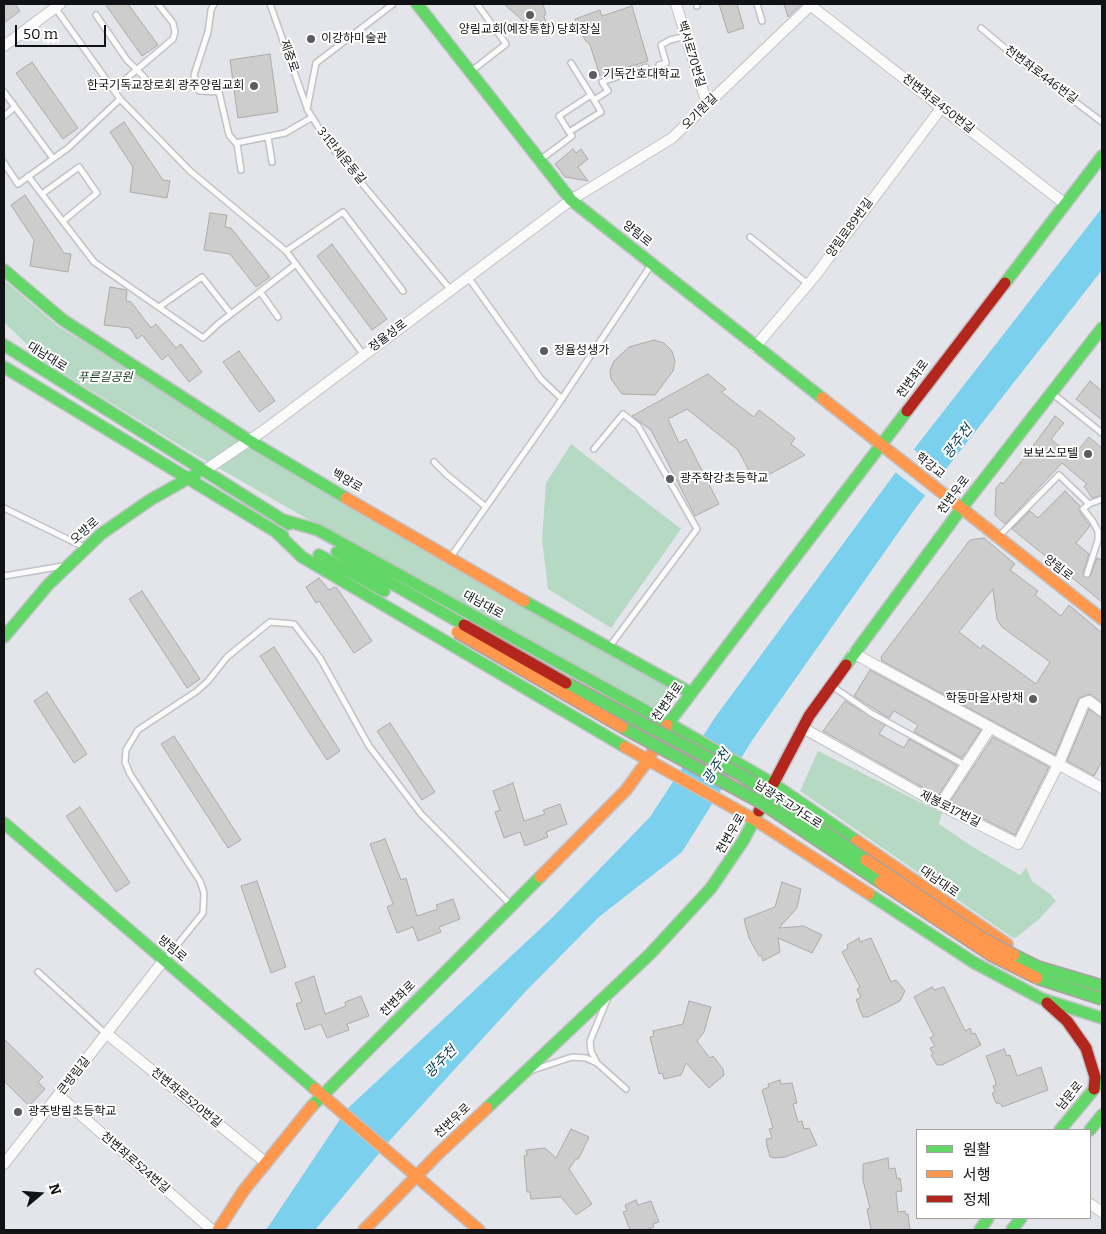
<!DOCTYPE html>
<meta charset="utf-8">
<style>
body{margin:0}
#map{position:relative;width:1106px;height:1234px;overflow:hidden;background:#e4e5ea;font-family:Bitter,"Noto Sans KR",serif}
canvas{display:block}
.frame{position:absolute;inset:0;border:5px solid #111215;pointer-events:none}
.legend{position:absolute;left:916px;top:1129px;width:175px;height:90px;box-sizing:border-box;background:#fff;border:1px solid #a0a0a1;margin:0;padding:6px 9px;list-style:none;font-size:15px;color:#111215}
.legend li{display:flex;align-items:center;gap:10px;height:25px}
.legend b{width:25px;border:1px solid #a0a0a1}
.north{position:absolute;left:15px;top:1169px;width:50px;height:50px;-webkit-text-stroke:4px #fff;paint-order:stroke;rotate:72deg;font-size:14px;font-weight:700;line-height:20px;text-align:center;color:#111215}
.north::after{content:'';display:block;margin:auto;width:18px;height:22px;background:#111215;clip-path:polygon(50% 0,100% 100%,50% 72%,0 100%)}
.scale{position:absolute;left:15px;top:25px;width:91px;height:22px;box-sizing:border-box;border:2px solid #111215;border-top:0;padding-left:6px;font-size:15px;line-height:18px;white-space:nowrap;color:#111215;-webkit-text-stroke:4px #fff;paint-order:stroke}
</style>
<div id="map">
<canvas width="1106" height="1234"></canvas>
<div class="frame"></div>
<ul class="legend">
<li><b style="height:6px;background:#63d668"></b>원활</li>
<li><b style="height:6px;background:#ff974d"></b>서행</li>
<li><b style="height:6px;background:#b3261e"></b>정체</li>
</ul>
<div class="north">N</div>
<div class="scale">50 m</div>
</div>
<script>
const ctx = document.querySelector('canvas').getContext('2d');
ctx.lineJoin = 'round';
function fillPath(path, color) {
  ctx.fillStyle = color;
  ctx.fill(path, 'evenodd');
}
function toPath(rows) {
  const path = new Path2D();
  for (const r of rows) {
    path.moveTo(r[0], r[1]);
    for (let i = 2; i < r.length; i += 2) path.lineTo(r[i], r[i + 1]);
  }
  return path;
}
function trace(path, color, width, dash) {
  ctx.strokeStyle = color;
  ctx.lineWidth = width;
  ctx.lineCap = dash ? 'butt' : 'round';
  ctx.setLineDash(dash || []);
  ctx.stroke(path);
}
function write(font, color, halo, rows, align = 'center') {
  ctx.font = font + ' Bitter,"Noto Sans KR",serif';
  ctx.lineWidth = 4;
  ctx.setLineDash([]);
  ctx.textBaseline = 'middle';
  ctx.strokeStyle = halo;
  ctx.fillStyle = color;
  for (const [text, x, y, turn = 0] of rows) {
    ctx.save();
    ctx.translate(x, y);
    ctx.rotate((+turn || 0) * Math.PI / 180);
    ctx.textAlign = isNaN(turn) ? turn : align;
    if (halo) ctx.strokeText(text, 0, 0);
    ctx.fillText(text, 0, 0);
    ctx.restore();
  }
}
const green = toPath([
 [4,280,59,327,129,370,678,687,658,709,426,587,189,451,46,363,4,322],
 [571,444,681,529,611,628,548,589,542,540,546,483],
 [818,751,942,813,939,824,973,847,1020,875,1026,868,1032,881,1050,894,1056,901,1039,919,1017,937,1013,938,800,791]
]);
const water = toPath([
 [1102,208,1102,270,917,506,753,739,682,852,599,917,526,991,392,1138,315,1230,266,1230,347,1109,553,917,650,817,716,716,893,476]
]);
const pier = toPath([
 [912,448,945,474,927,497,894,471]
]);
const building = toPath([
 [4,4,15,4,20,11,4,23,4,4],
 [105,4,128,4,158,45,142,56,105,4],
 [504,4,543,4,546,14,544,16,546,22,537,28,534,26,531,28,504,4],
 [719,4,737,4,744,28,728,33,719,4],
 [784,4,802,4,788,17,784,4],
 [632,6,648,61,600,76,590,45,585,40,575,19,600,10,602,16,632,6],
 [270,54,278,112,238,118,230,60,270,54],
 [32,62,78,128,63,139,16,73,32,62],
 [124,122,163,180,170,181,167,198,130,192,133,167,110,132,124,122],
 [573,149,576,153,581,149,588,159,578,167,588,181,565,177,555,164,573,149],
 [25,195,64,253,71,254,68,272,30,266,34,240,11,205,25,195],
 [210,213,227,215,225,227,231,228,270,277,256,287,230,254,204,250,210,213],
 [332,244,387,319,372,330,317,256,332,244],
 [110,287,127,290,126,301,131,302,151,328,156,324,176,348,181,344,202,372,189,382,168,355,162,360,142,335,137,339,130,328,104,325,110,287],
 [654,340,664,343,672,351,675,361,673,371,655,395,622,394,611,379,610,370,614,361,629,347,654,340],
 [239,351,275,401,259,412,223,362,239,351],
 [708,374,726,389,721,392,754,417,759,410,795,438,791,444,805,455,755,482,738,450,687,409,668,419,679,443,686,439,719,504,695,516,651,430,632,416,708,374],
 [1090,381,1102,391,1102,420,1076,399,1090,381],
 [1055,416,1064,423,1051,439,1072,457,1089,437,1102,448,1102,495,1092,498,1084,486,1087,484,1062,463,1005,524,995,515,996,488,1001,482,1003,484,1025,457,1055,416],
 [1065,491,1080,506,1079,511,1090,526,1076,543,1089,554,1083,573,1084,577,1090,577,1097,558,1102,560,1102,602,1012,529,1030,511,1038,518,1065,491],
 [984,538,1015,564,1010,570,1038,591,1035,595,1061,616,1069,605,1102,633,1102,703,1090,694,1079,698,1055,755,882,661,881,657,970,540,984,538],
 [993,589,997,619,1002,627,1050,662,1036,684,983,645,981,649,959,632,993,589],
 [319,578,329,590,334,587,337,588,372,641,354,653,319,601,316,603,306,587,319,578],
 [142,591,200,679,187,688,129,599,142,591],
 [274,647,340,751,327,760,260,656,274,647],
 [870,670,981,730,962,758,914,732,918,725,894,711,889,718,854,696,870,670],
 [47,692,87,754,74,763,34,701,47,692],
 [845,701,885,725,879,734,904,748,909,739,957,766,938,796,823,731,845,701],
 [1089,709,1102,718,1102,761,1094,776,1067,761,1089,709],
 [390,723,435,792,422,800,377,731,390,723],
 [174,736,241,840,228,848,161,744,174,736],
 [993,737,1049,767,1015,835,950,802,993,737],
 [513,783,524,821,545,814,543,810,560,804,567,824,546,832,548,837,525,846,520,832,504,838,495,812,500,810,493,791,513,783],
 [80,807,130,883,116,892,66,816,80,807],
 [385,839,401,880,406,878,417,916,438,909,436,905,453,899,460,919,439,927,441,932,418,941,413,927,397,933,387,907,393,904,370,844,385,839],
 [257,881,286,967,271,973,241,886,257,881],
 [782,882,801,889,797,908,779,928,804,926,822,935,812,953,778,938,780,952,763,961,761,955,759,956,749,938,744,919,775,907,782,882],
 [859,938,860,942,871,938,891,982,896,980,905,991,900,1001,868,1017,863,1017,858,1006,859,1006,856,1000,861,997,857,989,860,987,842,952,848,948,847,945,859,938],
 [314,976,325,1014,346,1006,345,1002,361,996,369,1016,347,1024,349,1030,327,1038,321,1024,305,1030,296,1004,302,1002,295,983,314,976],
 [932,987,934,990,944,987,965,1031,970,1028,972,1034,975,1033,981,1045,942,1065,937,1065,931,1055,933,1054,930,1048,935,1046,930,1038,934,1036,914,997,932,987],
 [689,1001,711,1007,704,1032,697,1041,710,1058,713,1056,723,1069,724,1075,709,1088,686,1063,681,1075,664,1079,662,1073,659,1074,650,1037,654,1036,653,1031,683,1024,689,1001],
 [4,1039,43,1077,38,1082,45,1089,29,1106,4,1081,4,1039],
 [1004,1049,1007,1056,1010,1055,1017,1076,1041,1067,1048,1090,1002,1107,1001,1104,996,1103,992,1093,995,1092,993,1086,996,1085,995,1080,986,1056,1004,1049],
 [780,1080,781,1084,792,1083,797,1103,793,1104,798,1122,802,1121,804,1129,809,1128,817,1145,785,1157,775,1158,770,1157,767,1146,766,1139,772,1138,769,1129,773,1128,762,1090,769,1087,768,1084,780,1080],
 [571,1129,589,1137,579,1158,575,1160,569,1169,592,1204,576,1215,561,1197,531,1199,530,1192,527,1192,524,1156,527,1155,526,1150,545,1148,556,1158,571,1129],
 [888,1158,889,1169,895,1168,897,1179,900,1178,902,1191,896,1192,898,1212,905,1211,906,1215,908,1214,910,1230,871,1230,867,1209,870,1208,863,1181,863,1164,888,1158],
 [636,1200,638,1205,651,1201,659,1222,653,1224,654,1227,646,1230,630,1230,623,1212,627,1211,625,1205,636,1200]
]);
const lane = toPath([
 [214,4,211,10,208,32,194,75,199,91,219,92,229,135,237,144,241,170],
 [270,4,307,108],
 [393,4,316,63,307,109,329,144,450,289],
 [697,4,697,6],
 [757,4,762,21],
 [96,15,127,60,149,82],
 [981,28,1012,54,1102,122],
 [571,63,594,100,608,91,602,82,646,67,648,75,661,71,659,65,666,63,661,45,670,40,686,36],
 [469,73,506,44,477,4],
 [114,89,173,39,175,32,173,23,158,4],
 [4,92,52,157],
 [591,95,559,116,569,132,601,112,594,100],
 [120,99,190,171,286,251],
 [4,116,15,107],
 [268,137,272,162],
 [236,143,285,133,311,118],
 [540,160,572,136,569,132],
 [4,163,18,184,68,148,120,99,54,6],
 [28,176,94,262,203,338,218,324,296,264],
 [42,194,79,167,97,193,63,221],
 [750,237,808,284],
 [468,277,541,379,562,399],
 [261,293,278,317],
 [159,307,202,277,231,314],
 [363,354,286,251,343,212,403,291],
 [1053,394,1102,433],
 [594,449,623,414,638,426,697,529,610,646],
 [434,462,447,475,486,507],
 [4,508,86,548],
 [1000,535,1059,475,1089,504],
 [450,558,557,406,651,265],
 [1087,574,1098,540,1098,531,1092,520,1083,509,1089,504,1102,499],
 [4,576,63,566],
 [832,686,871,713,965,765],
 [165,960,203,913,204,893,200,881,130,774,125,762,126,750,138,730,197,691,208,681,227,657,270,622,294,624,320,658,369,746,421,814,510,904],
 [38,972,106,1034],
 [597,1063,626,1089],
 [533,1070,572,1057,586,1058,597,1063,591,1051,590,1041,607,1000]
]);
const street = toPath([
 [676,4,707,104],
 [810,5,1065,204],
 [4,46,60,4],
 [755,347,815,276,942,107],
 [204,471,263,431,571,200,672,138,812,4],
 [853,653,1102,788],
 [803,728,940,805,1018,844,1059,763,1084,703,1089,701,1102,711],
 [940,805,990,728],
 [107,1034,265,1162],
 [58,1095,212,1230],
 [4,1164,164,960],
 [1090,1204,1102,1212]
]);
const fast = toPath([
 [417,4,571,200,822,398],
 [4,270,63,320,250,441,346,498],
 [1005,283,1102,156],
 [4,345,289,524],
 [4,367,283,536],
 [280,519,318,530,668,723,772,783,857,841],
 [276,532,302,557,625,747],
 [337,552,464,625],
 [319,555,384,591],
 [524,601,691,693],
 [4,637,48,585,101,534,150,500,196,474],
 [846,665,961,509,1102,328],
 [667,725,907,411],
 [4,823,315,1089],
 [869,894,973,962,1042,999,1102,1018],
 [312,1106,540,877],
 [487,1108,650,954,711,888,743,841,759,811],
 [1060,1130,1100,1082],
 [1090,1130,1102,1115],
 [980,1230,988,1218],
 [1012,1230,1021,1218]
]);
const slow = toPath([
 [822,398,1102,619],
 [346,498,524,601],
 [625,747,755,820,869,894],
 [857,841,1007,944],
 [540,877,626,790,648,760,667,725],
 [315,1089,479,1230],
 [218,1230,244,1190,312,1106],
 [364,1230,437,1155,487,1108]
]);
const jam = toPath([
 [907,411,1005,283],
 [759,811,809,716,846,665],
 [1047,1003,1067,1021,1086,1048,1095,1077,1094,1089]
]);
const fastBridge = toPath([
 [566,683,741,775,866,860],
 [622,727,760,802,880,882],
 [1014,955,1038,967,1102,986],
 [1037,978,1102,999]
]);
const slowBridge = toPath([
 [457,632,622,727],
 [866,860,982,938,1014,955],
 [880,882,991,955,1037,978]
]);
const jamBridge = toPath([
 [464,625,566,683]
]);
const markers = [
 [530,15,5,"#5b5c60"],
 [311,39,5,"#5b5c60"],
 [593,75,5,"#5b5c60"],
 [254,86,5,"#5b5c60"],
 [544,351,5,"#5b5c60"],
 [1088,454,5,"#5b5c60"],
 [670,479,5,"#5b5c60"],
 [1033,699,5,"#5b5c60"],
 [18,1112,5,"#5b5c60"]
];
const poiNames = [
 ["양림교회(예장통합) 당회장실",530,30,"center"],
 ["이강하미술관",321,39],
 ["기독간호대학교",603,75],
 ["한국기독교장로회 광주양림교회",244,86,"right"],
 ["정율성생가",554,351],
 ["보보스모텔",1078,454,"right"],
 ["광주학강초등학교",680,479],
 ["학동마을사랑채",1023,699,"right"],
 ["광주방림초등학교",28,1112]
];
const streetNames = [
 ["백서로70번길",691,54,73],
 ["제중로",289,56,71],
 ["천변좌로446번길",1041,75,37],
 ["천변좌로450번길",938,104,38],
 ["오기원길",700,112,-45],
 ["3·1만세운동길",341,156,51],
 ["양림로89번길",850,228,-54],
 ["양림로",637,234,39],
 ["정율성로",388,336,-37],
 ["대남대로",47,357,32],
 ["천변좌로",913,379,-53],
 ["학강교",930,466,39],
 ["백양로",347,481,30],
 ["천변우로",954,495,-53],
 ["오방로",85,531,-41],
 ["양림로",1058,568,38],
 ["대남대로",483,605,29],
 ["천변좌로",668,702,-55],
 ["남광주고가도로",788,805,33],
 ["제봉로17번길",950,809,27],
 ["천변우로",731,834,-60],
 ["대남대로",939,882,35],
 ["방림로",172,949,40],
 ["천변좌로",398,999,-45],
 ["큰방림길",74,1076,-52],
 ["남문로",1070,1096,-50],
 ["천변좌로520번길",186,1098,39],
 ["천변우로",453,1121,-43],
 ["천변좌로524번길",135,1163,41]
];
const parkNames = [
 ["푸른길공원",105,378]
];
const waterNames = [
 ["광주천",958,442,-52],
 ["광주천",717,767,-56],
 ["광주천",441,1062,-45]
];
fillPath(green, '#b6d9c4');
fillPath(water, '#7ad0ed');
fillPath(pier, '#e4e5ea');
fillPath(building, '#cecdce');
trace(building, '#ababab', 1);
trace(lane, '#c1c2c6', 8);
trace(street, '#c1c2c6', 12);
trace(fast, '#c1c2c6', 14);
trace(slow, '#c1c2c6', 14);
trace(jam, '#c1c2c6', 14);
trace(lane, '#fbfbfc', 5);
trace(street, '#fbfbfc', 10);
trace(fast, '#63d668', 11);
trace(slow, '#ff974d', 11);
trace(jam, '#b3261e', 11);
trace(fastBridge, '#aca19e', 14, []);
trace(slowBridge, '#aca19e', 14, []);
trace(jamBridge, '#aca19e', 14, []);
trace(fastBridge, '#63d668', 11);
trace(slowBridge, '#ff974d', 11);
trace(jamBridge, '#b3261e', 11);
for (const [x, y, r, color] of markers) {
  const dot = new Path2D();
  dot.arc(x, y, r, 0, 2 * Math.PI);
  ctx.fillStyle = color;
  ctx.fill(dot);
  trace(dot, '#fff', 2);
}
write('12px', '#111215', '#fff', poiNames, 'left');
write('12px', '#111215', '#fff', streetNames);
write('italic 12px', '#133821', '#fff', parkNames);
write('italic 14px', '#023b4b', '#fff', waterNames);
</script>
